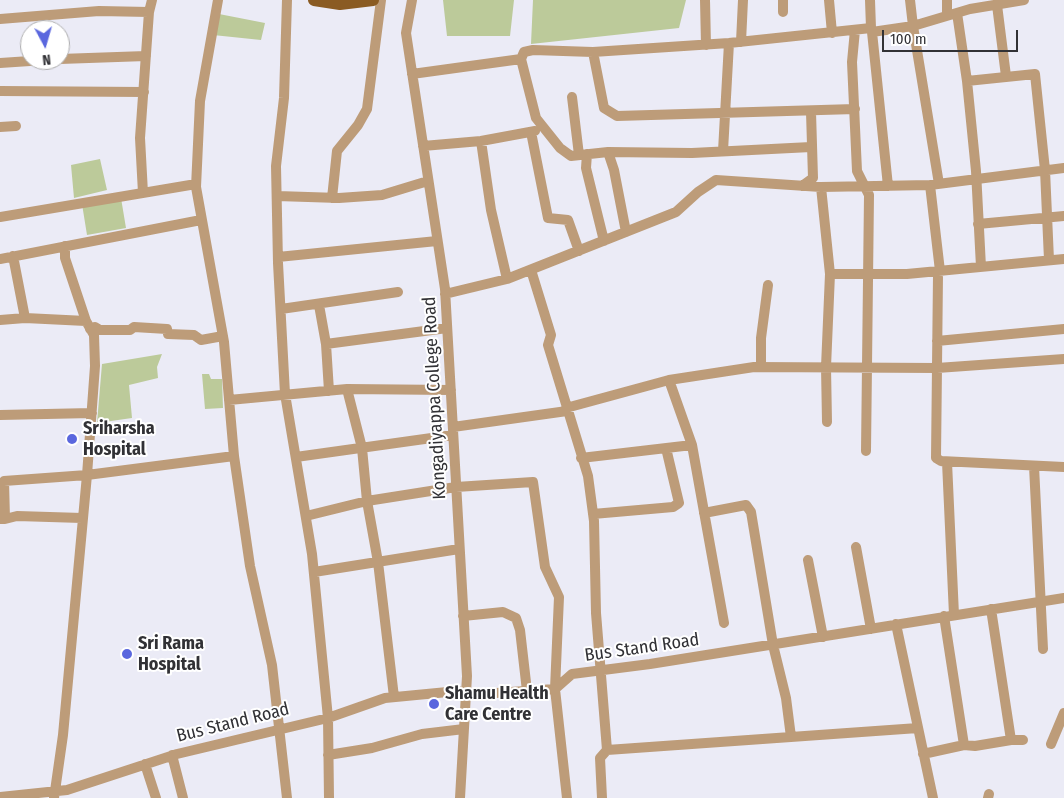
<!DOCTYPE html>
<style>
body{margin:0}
#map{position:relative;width:1064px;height:798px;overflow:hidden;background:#ebebf6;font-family:"Fira Sans Condensed",sans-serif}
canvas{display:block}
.north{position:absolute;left:20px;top:20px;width:50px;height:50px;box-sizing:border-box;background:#fff;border:1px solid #adadae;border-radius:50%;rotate:174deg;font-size:14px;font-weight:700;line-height:20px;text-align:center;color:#313135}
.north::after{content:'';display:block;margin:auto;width:18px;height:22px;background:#5a67de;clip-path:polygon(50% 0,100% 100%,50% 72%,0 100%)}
.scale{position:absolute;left:882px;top:30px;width:136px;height:22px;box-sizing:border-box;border:2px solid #313135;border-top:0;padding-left:6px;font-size:15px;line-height:18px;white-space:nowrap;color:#313135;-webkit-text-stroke:4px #fff;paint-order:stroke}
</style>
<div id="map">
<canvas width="1064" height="798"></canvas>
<div class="north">N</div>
<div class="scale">100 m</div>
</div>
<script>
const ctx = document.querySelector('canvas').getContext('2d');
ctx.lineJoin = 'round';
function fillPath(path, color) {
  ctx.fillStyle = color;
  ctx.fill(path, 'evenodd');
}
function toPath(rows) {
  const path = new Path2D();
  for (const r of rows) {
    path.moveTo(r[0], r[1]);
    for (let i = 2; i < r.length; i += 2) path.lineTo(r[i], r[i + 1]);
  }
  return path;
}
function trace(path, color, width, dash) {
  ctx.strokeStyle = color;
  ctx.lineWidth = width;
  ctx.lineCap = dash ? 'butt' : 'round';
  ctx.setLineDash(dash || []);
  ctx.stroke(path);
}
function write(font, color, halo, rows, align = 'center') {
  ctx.font = font + ' "Fira Sans Condensed",sans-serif';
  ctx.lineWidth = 4;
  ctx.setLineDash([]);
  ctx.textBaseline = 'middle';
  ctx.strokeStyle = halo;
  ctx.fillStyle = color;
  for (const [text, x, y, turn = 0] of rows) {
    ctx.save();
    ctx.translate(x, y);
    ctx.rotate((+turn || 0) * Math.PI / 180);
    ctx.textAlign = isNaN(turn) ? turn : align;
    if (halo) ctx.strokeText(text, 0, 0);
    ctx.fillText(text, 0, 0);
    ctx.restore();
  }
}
const green = toPath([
 [443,0,514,0,510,36,447,36],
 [533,0,686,0,679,28,531,44],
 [219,14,265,23,261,40,213,35],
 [100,159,107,190,74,198,71,165],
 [121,198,126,228,87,235,82,204],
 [162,354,157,367,158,378,129,385,132,418,97,423,102,364],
 [202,374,209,374,211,379,222,379,223,408,205,409]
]);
const minor = toPath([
 [218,0,200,101,196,187,224,342,234,456,250,566,272,665,287,798],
 [287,0,284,98,276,166,278,263,285,394,312,554,328,718,329,798],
 [412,0,406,33,445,289,467,676,460,798],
 [705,0,706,45],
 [829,0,832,33],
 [870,0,871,28],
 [910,0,913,26,939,184],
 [997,5,1006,76],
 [783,12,783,0],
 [957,13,967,81,976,171,981,267],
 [947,15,947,0],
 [0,19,99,11,149,12],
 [855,30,852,62,857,171,869,195,866,451],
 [872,32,888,186],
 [741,42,743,0],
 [593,52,533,50,524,52,521,59,536,118,560,148,571,156,608,152,692,153,811,147],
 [60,59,146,56],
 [0,63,45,60],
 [412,74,521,59],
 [967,81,1035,74,1045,170,1049,260],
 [0,91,144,92],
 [572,97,579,155],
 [855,109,617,116,604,108,593,52,729,43,871,28,872,32,913,26,970,9,1024,0],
 [0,127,16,126],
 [531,132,548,218,568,220,579,251],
 [481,141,491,210,507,279],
 [423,146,481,141,535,131],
 [723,151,729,43],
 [608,152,614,170,626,232],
 [587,154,586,168,604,241],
 [930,185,940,271,938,275,936,458,941,461,1064,467],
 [802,186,813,178,811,112],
 [821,187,830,274,826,367,827,422],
 [143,193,140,138,149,12,152,0],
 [277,196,339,198,382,195,428,181],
 [332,198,337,151,358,125,367,109,381,0],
 [0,217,196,184],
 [978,224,1064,216],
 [65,246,65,258,86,321],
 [13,256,25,318],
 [278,257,437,241],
 [0,259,201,220],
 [531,270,551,335,548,345,588,476,594,521,596,613,607,750],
 [830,274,907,274,1064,259],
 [445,294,507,279,676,212,698,192,716,180,821,187,930,185,1064,168],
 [319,305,326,344,329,391],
 [281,309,398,292],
 [0,320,25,318,86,321,94,335,95,366,87,475,63,735,54,798],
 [90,329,95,327,100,330,130,330,134,327,167,329,168,334,194,335,201,340,223,336],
 [937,341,1064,329],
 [326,344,447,328],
 [761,367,761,338,768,285],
 [347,389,362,448,367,501,378,562,394,697],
 [229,400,347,389,451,390],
 [566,408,669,380],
 [0,415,92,413],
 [453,427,567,411],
 [296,457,453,435],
 [581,458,692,445],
 [941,461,947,462,954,615],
 [1034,466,1043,649],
 [704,513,746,505,751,512,773,645,786,698,791,737],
 [593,514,673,507,679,503,666,448],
 [306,516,367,501,456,487,533,482,545,567,559,597,555,689,567,798],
 [0,519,5,519,4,481,87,475,234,456],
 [5,519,17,516,82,518],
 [856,547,871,629],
 [808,560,823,637],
 [314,572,459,549],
 [991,609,1011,740],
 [463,616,503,612,516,618,520,630,527,691],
 [944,616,964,745],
 [724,623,692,445,669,380,754,367,937,368,1064,359],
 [896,624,933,798],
 [1051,744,1064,713],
 [923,754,964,745,975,746,1011,740,1023,740],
 [172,755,183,798],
 [328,755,372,748,422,734,464,729],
 [145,764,156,798],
 [0,797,67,790,177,754,328,718,385,698,458,691,466,695,555,689,572,674,650,664,1064,598],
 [602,798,600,758,607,750,918,728],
 [988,798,989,794]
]);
const major = toPath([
 [314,0,340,4,373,0]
]);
const markers = [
 [72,439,6,"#5a67de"],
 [127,654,6,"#5a67de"],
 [434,704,6,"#5a67de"]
];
const streetNames = [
 ["Kongadiyappa College Road",435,398,-93],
 ["Bus Stand Road",642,648,-8],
 ["Bus Stand Road",233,723,-14]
];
const poiNames = [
 ["Sriharsha",83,429],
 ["Hospital",83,450],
 ["Sri Rama",138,644],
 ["Hospital",138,665],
 ["Shamu Health",445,694],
 ["Care Centre",445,715]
];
fillPath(green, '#bcca9a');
trace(minor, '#bd9c79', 10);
trace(major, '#8a5b23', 12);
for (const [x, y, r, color] of markers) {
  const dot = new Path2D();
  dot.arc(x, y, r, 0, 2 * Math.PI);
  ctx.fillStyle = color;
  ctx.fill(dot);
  trace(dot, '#fff', 2);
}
write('18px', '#313135', '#fff', streetNames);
write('bold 18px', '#313135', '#fff', poiNames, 'left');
</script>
